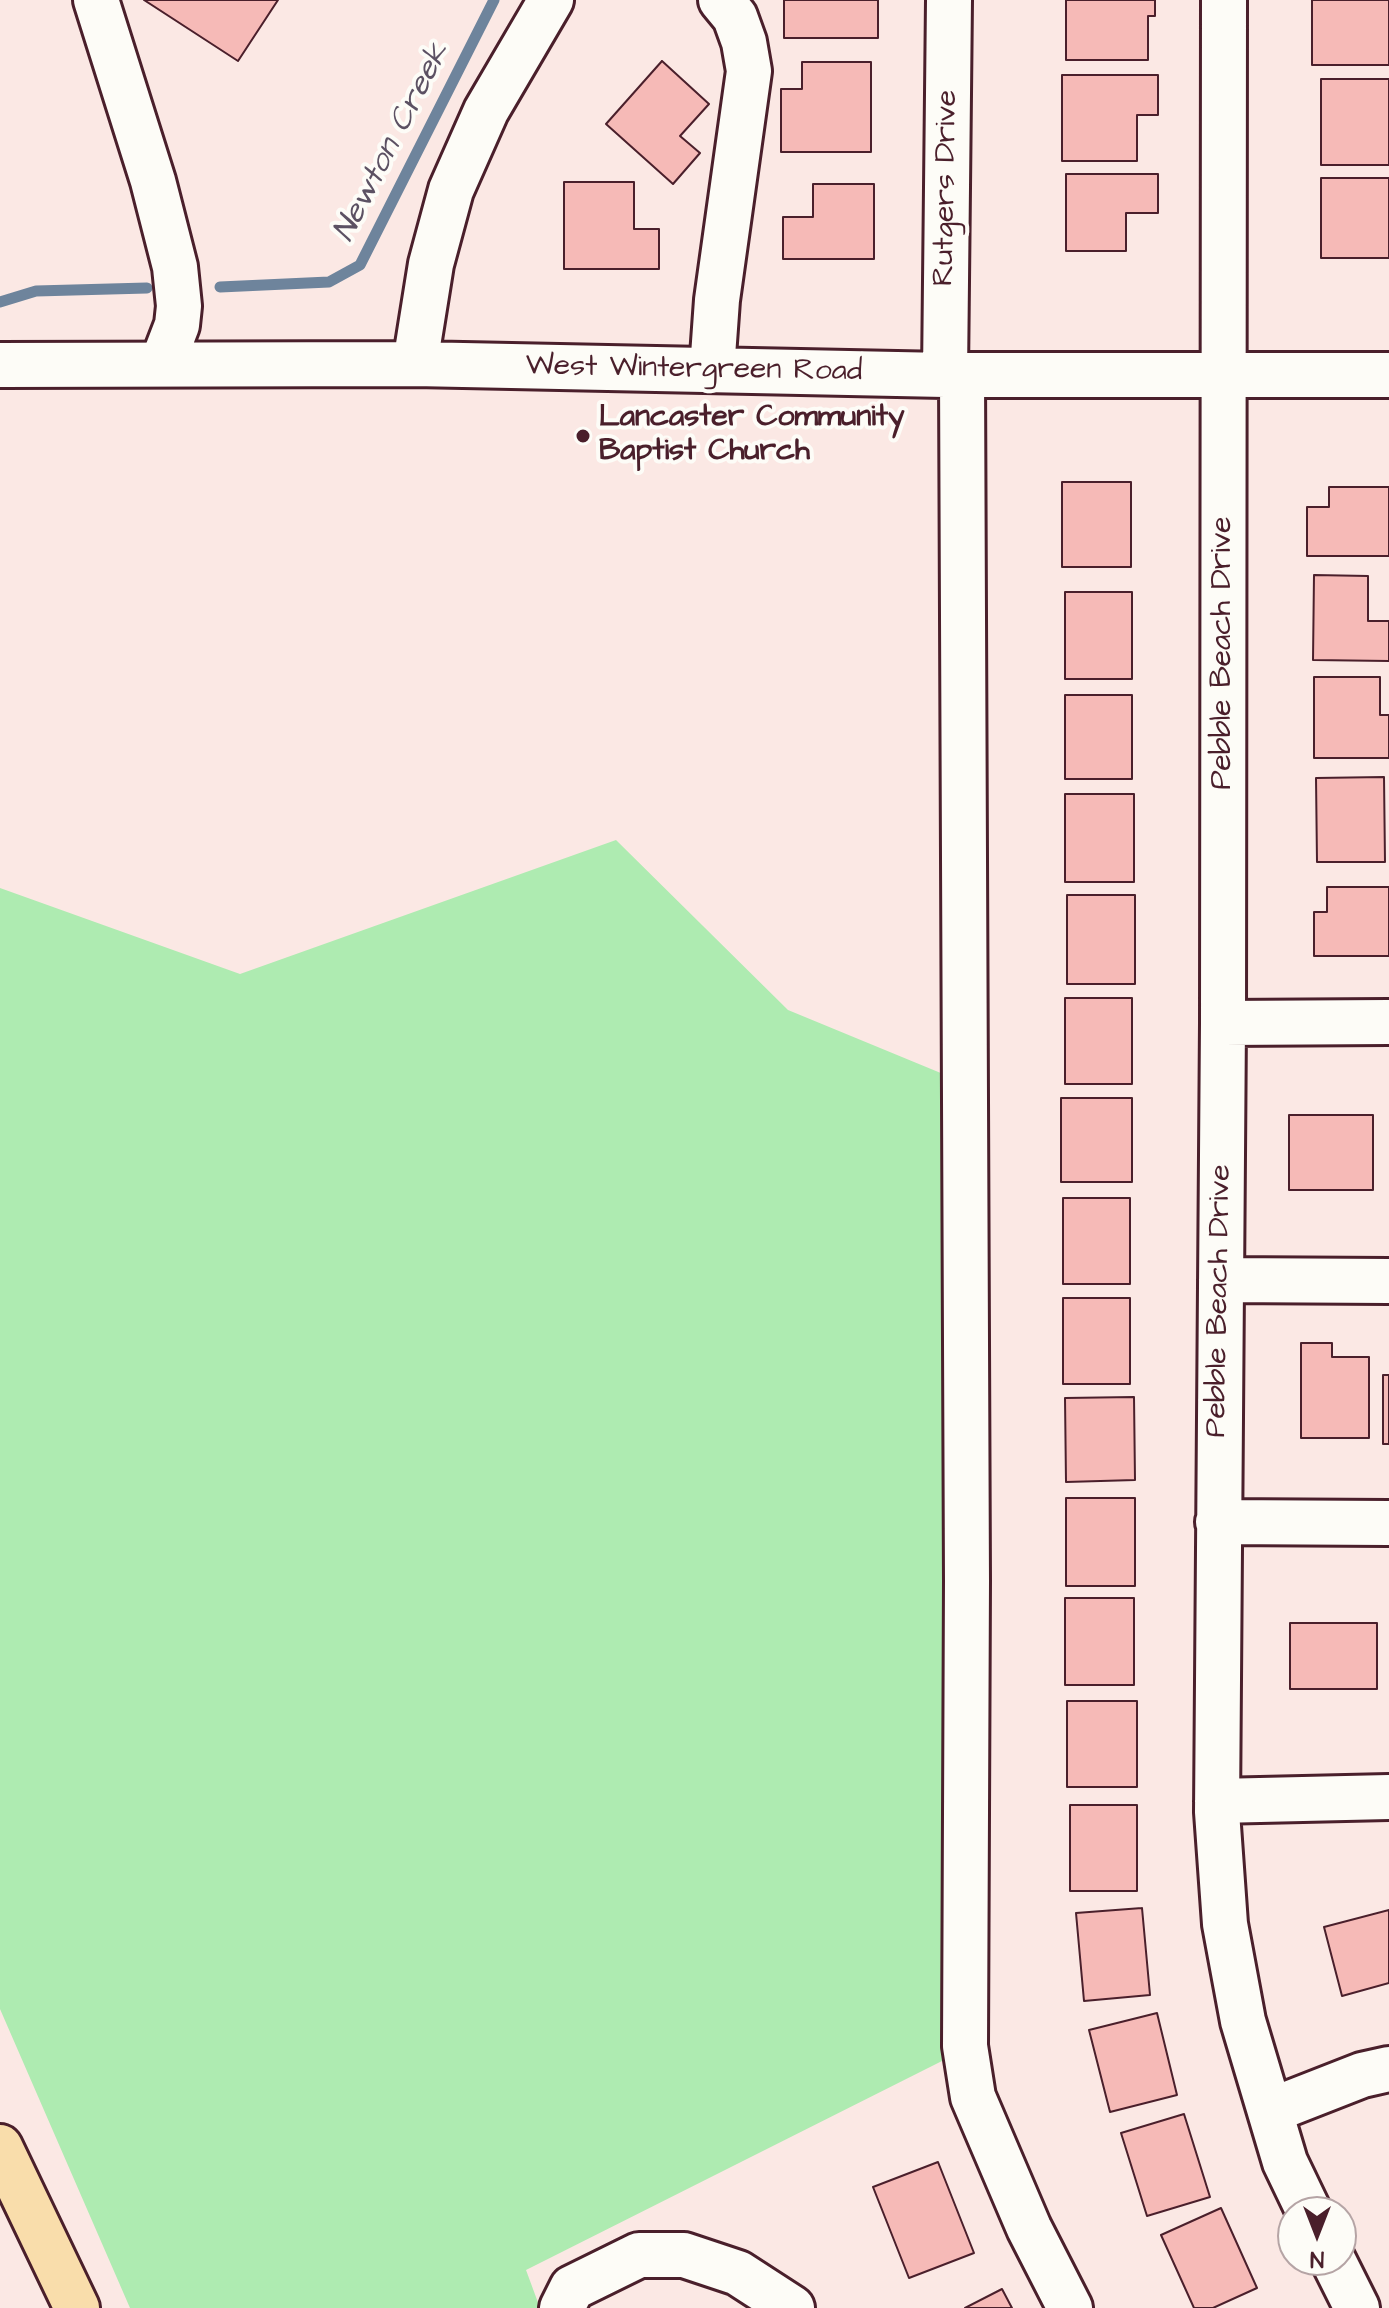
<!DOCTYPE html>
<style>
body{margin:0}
#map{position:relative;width:1389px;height:2308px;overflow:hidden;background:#fbe8e4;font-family:"Architects Daughter",sans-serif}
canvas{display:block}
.north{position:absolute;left:1277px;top:2196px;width:80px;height:80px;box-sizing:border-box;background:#fdfcf7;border:2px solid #b5a4a5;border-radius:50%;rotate:180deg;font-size:22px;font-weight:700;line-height:32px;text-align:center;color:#4a1f2b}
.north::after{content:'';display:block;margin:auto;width:28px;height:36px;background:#4a1f2b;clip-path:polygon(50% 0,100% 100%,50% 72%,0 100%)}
</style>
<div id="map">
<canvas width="1389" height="2308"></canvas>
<div class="north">N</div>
</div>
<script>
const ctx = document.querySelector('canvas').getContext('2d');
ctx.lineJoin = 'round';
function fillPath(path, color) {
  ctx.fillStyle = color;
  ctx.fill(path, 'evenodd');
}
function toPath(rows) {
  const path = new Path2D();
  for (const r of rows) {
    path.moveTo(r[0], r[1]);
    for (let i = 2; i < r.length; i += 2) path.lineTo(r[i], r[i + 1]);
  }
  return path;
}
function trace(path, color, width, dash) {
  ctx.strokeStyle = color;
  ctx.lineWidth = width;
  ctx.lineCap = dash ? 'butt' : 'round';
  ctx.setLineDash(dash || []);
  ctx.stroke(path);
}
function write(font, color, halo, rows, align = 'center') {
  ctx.font = font + ' "Architects Daughter",sans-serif';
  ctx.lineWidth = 8;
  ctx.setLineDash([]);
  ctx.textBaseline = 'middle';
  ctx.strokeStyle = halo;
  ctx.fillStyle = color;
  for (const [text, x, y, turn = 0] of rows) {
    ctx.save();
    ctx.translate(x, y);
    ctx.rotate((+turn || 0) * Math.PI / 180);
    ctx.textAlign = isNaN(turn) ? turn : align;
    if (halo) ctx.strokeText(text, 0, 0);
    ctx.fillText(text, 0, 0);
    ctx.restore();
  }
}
const green = toPath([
 [616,840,788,1010,948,1076,946,2059,526,2270,540,2308,130,2308,0,2009,0,888,240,974]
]);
const stream = toPath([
 [220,287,329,282,360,265,494,0],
 [0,302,36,291,147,288]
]);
const building = toPath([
 [144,0,278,0,238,61,144,0],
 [784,0,878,0,878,38,784,38,784,0],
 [1066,0,1155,0,1155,16,1148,16,1148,60,1066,60,1066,0],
 [1312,0,1389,0,1389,65,1312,65,1312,0],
 [662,61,709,104,680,136,700,153,673,184,606,124,662,61],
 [802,62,871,62,871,152,781,152,781,89,802,89,802,62],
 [1062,75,1158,75,1158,115,1137,115,1137,161,1062,161,1062,75],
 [1321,79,1389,79,1389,165,1321,165,1321,79],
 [1066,174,1158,174,1158,213,1126,213,1126,251,1066,251,1066,174],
 [1321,178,1389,178,1389,258,1321,258,1321,178],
 [564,182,634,182,634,229,659,229,659,269,564,269,564,182],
 [813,184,874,184,874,259,783,259,783,217,813,217,813,184],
 [1062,482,1131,482,1131,567,1062,567,1062,482],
 [1329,487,1389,487,1389,556,1307,556,1307,507,1329,507,1329,487],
 [1314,575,1368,576,1368,621,1389,621,1389,661,1313,660,1314,575],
 [1065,592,1132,592,1132,679,1065,679,1065,592],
 [1314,677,1380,677,1380,715,1389,715,1389,758,1314,758,1314,677],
 [1065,695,1132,695,1132,779,1065,779,1065,695],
 [1384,777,1385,862,1317,862,1316,778,1384,777],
 [1065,794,1134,794,1134,882,1065,882,1065,794],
 [1327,887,1389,887,1389,956,1314,956,1314,912,1327,912,1327,887],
 [1067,895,1135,895,1135,984,1067,984,1067,895],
 [1065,998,1132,998,1132,1084,1065,1084,1065,998],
 [1061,1098,1132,1098,1132,1182,1061,1182,1061,1098],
 [1289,1115,1373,1115,1373,1190,1289,1190,1289,1115],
 [1063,1198,1130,1198,1130,1284,1063,1284,1063,1198],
 [1063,1298,1130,1298,1130,1384,1063,1384,1063,1298],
 [1301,1343,1332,1343,1332,1357,1369,1357,1369,1438,1301,1438,1301,1343],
 [1383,1375,1389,1375,1389,1444,1383,1444,1383,1375],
 [1134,1397,1135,1480,1066,1482,1065,1398,1134,1397],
 [1066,1498,1135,1498,1135,1586,1066,1586,1066,1498],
 [1065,1598,1134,1598,1134,1685,1065,1685,1065,1598],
 [1290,1623,1377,1623,1377,1689,1290,1689,1290,1623],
 [1067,1701,1137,1701,1137,1787,1067,1787,1067,1701],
 [1070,1805,1137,1805,1137,1891,1070,1891,1070,1805],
 [1142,1908,1150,1995,1084,2001,1076,1913,1142,1908],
 [1389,1910,1389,1983,1342,1996,1324,1927,1389,1910],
 [1157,2013,1177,2095,1110,2112,1089,2030,1157,2013],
 [1184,2114,1210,2197,1147,2216,1121,2133,1184,2114],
 [938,2162,974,2253,909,2278,873,2187,938,2162],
 [1221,2208,1257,2288,1213,2308,1194,2308,1161,2235,1221,2208],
 [1002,2289,1012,2308,965,2308,1002,2289]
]);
const minor = toPath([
 [96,0,153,181,175,267,179,306,177,325,162,364],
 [1224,0,1223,1023,1217,1812,1225,1924,1243,2021,1285,2162,1309,2212],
 [415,364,431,264,451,190,486,111,551,0],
 [0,365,415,364,945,375,1389,375],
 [712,370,717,300,749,71,744,42,735,17,721,0],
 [945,375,949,0],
 [962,375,967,1580,965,2046,973,2097,1029,2228,1070,2308],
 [1223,1023,1389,1022],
 [1221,1280,1389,1281],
 [1218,1522,1389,1523],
 [1217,1801,1389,1797],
 [1270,2111,1362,2075,1389,2069],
 [1333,2260,1357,2308],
 [562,2308,572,2288,639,2255,684,2255,738,2273,792,2308]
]);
const major = toPath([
 [0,2147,77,2308]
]);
const markers = [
 [583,436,8,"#4a1f2b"]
];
const streetNames = [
 ["Rutgers Drive",947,188,-89],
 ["West Wintergreen Road",694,370,1],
 ["Pebble Beach Drive",1224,653,-90],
 ["Pebble Beach Drive",1220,1301,-89]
];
const poiNames = [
 ["Lancaster Community",599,419],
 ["Baptist Church",599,453]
];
const waterNames = [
 ["Newton Creek",393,143,-63]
];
fillPath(green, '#aeebb1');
trace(stream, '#6e849c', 11);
fillPath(building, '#f6bab7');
trace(building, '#4a1f2b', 2);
trace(minor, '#4a1f2b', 50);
trace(major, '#4a1f2b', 50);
trace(minor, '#fdfcf7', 44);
trace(major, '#f9ddab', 44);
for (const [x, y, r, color] of markers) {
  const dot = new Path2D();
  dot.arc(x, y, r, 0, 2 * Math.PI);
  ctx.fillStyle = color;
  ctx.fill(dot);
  trace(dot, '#fdfcf7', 3);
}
write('30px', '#4a1f2b', '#fdfcf7', streetNames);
write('bold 30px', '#4a1f2b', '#fdfcf7', poiNames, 'left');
write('italic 32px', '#5c5163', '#fdfcf7', waterNames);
</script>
